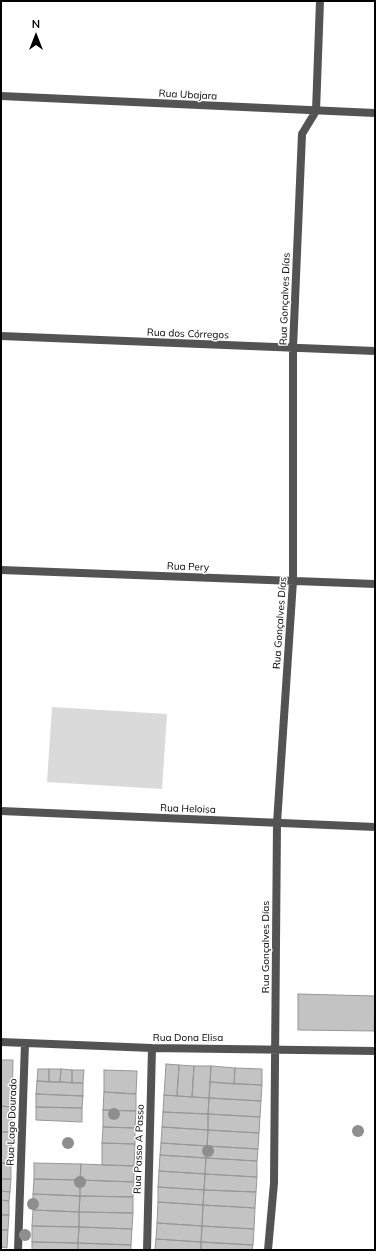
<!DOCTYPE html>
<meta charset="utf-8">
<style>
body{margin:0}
#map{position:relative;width:376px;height:1251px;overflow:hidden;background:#fff;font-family:Mulish,sans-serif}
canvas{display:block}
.frame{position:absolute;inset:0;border:2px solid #000;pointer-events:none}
.north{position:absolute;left:16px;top:16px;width:40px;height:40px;-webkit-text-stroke:3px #fff;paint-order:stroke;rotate:0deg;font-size:11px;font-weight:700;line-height:16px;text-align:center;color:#000}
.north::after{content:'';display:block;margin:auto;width:14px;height:18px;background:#000;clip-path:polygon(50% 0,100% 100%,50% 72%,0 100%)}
</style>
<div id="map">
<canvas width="376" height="1251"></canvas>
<div class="frame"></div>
<div class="north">N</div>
</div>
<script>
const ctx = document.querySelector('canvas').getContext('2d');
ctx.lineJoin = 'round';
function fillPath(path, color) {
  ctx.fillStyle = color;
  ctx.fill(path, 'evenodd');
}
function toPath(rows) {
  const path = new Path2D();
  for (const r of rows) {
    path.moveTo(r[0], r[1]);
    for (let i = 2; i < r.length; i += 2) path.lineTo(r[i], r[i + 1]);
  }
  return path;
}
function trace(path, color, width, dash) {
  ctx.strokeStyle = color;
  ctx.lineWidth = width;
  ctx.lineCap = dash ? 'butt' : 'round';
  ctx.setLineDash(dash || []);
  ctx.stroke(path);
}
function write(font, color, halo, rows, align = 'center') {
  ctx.font = font + ' Mulish,sans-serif';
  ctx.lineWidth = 3;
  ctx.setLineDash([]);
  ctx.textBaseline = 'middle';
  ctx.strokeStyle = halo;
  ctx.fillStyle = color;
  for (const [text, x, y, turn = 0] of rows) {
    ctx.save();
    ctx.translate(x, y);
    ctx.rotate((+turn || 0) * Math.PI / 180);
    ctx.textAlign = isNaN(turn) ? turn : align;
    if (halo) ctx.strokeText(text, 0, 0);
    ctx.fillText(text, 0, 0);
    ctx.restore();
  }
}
const green = toPath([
 [52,707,167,714,162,789,47,782]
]);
const building = toPath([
 [298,994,375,996,374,1031,298,1030,298,994],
 [1,1060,13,1060,12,1107,1,1106,1,1060],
 [166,1064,179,1065,177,1096,164,1095,166,1064],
 [179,1065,194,1066,192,1097,177,1096,179,1065],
 [194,1066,211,1066,209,1098,192,1097,194,1066],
 [211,1066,235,1068,234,1084,210,1082,211,1066],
 [235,1068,262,1069,262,1085,234,1084,235,1068],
 [38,1069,49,1069,49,1082,37,1081,38,1069],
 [49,1069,61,1069,60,1082,49,1082,49,1069],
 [61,1069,72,1070,72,1083,60,1082,61,1069],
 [72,1070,84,1070,83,1083,72,1083,72,1070],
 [104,1070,137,1071,136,1094,104,1092,104,1070],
 [37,1081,83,1083,83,1096,36,1094,37,1081],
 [210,1082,262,1085,261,1101,209,1098,210,1082],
 [104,1092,136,1094,136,1111,103,1110,104,1092],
 [36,1094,83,1096,82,1108,36,1107,36,1094],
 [164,1095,209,1098,208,1114,163,1112,164,1095],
 [209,1098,261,1101,260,1117,208,1114,209,1098],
 [1,1106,12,1107,12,1132,1,1132,1,1106],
 [36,1107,82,1108,82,1122,36,1120,36,1107],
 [103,1110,136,1111,135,1128,103,1127,103,1110],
 [163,1112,208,1114,208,1130,162,1127,163,1112],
 [208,1114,260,1117,259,1133,208,1130,208,1114],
 [103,1127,135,1128,135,1144,102,1143,103,1127],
 [162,1127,208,1130,207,1146,161,1143,162,1127],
 [208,1130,259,1133,258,1149,207,1146,208,1130],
 [1,1132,12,1132,11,1163,1,1163,1,1132],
 [102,1143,135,1144,134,1166,102,1165,102,1143],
 [161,1143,207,1146,206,1158,160,1155,161,1143],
 [207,1146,258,1149,257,1161,206,1158,207,1146],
 [160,1155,206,1158,205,1174,159,1171,160,1155],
 [206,1158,257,1161,257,1177,205,1174,206,1158],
 [1,1163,11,1163,11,1179,1,1179,1,1163],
 [34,1163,81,1164,80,1180,34,1179,34,1163],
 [81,1164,134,1166,134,1182,80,1180,81,1164],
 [159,1171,205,1174,204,1190,158,1187,159,1171],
 [205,1174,257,1177,256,1192,204,1190,205,1174],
 [1,1179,11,1179,10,1192,1,1191,1,1179],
 [34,1179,80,1180,80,1196,33,1194,34,1179],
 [80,1180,134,1182,133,1197,80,1196,80,1180],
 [158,1187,204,1190,203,1205,158,1202,158,1187],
 [204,1190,256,1192,255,1208,203,1205,204,1190],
 [1,1191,10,1192,9,1201,1,1200,1,1191],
 [33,1194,80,1196,79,1212,33,1210,33,1194],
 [80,1196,133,1197,133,1213,79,1212,80,1196],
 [1,1200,9,1201,9,1215,1,1215,1,1200],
 [158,1202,203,1205,202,1226,157,1223,158,1202],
 [203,1205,255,1208,254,1229,202,1226,203,1205],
 [33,1210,79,1212,79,1227,32,1226,33,1210],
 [79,1212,133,1213,132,1229,79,1227,79,1212],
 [1,1215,9,1215,8,1230,1,1230,1,1215],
 [157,1223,202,1226,201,1242,156,1239,157,1223],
 [32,1226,79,1227,78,1243,32,1242,32,1226],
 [202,1226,254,1229,253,1245,201,1242,202,1226],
 [79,1227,132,1229,131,1245,78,1243,79,1227],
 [1,1230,8,1230,7,1248,1,1247,1,1230],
 [156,1239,201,1242,201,1250,155,1250,156,1239],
 [32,1242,78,1243,78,1250,32,1250,32,1242],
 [201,1242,253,1245,252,1250,201,1250,201,1242],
 [78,1243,131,1245,131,1250,78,1250,78,1243]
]);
const street = toPath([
 [1,96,375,113],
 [1,336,375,351],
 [1,570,375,584],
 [1,811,375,827],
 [1,1042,152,1048,375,1051],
 [18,1250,25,1043],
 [147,1250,152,1048],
 [268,1250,274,1183,277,823,293,581,293,348,302,134,316,111,320,1]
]);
const trees = [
 [114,1114],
 [358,1131],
 [68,1143],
 [208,1151],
 [80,1182],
 [33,1204],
 [25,1235]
];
const streetNames = [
 ["Rua Ubajara",188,95,3],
 ["Rua Gonçalves Días",285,299,-88],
 ["Rua dos Córregos",188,334,2],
 ["Rua Pery",188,567,2],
 ["Rua Gonçalves Días",280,623,-86],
 ["Rua Heloisa",188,809,2],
 ["Rua Gonçalves Días",266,947,-90],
 ["Rua Dona Elisa",188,1038],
 ["Rua Lago Dourado",12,1122,-88],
 ["Rua Passo A Passo",139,1149,-88]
];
fillPath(green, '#dadada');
fillPath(building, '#c3c3c3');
trace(building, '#979797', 1);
trace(street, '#535353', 8);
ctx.fillStyle = '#8e8e8e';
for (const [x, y] of trees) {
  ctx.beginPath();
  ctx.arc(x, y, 6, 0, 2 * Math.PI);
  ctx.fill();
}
write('10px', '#000', '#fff', streetNames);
</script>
